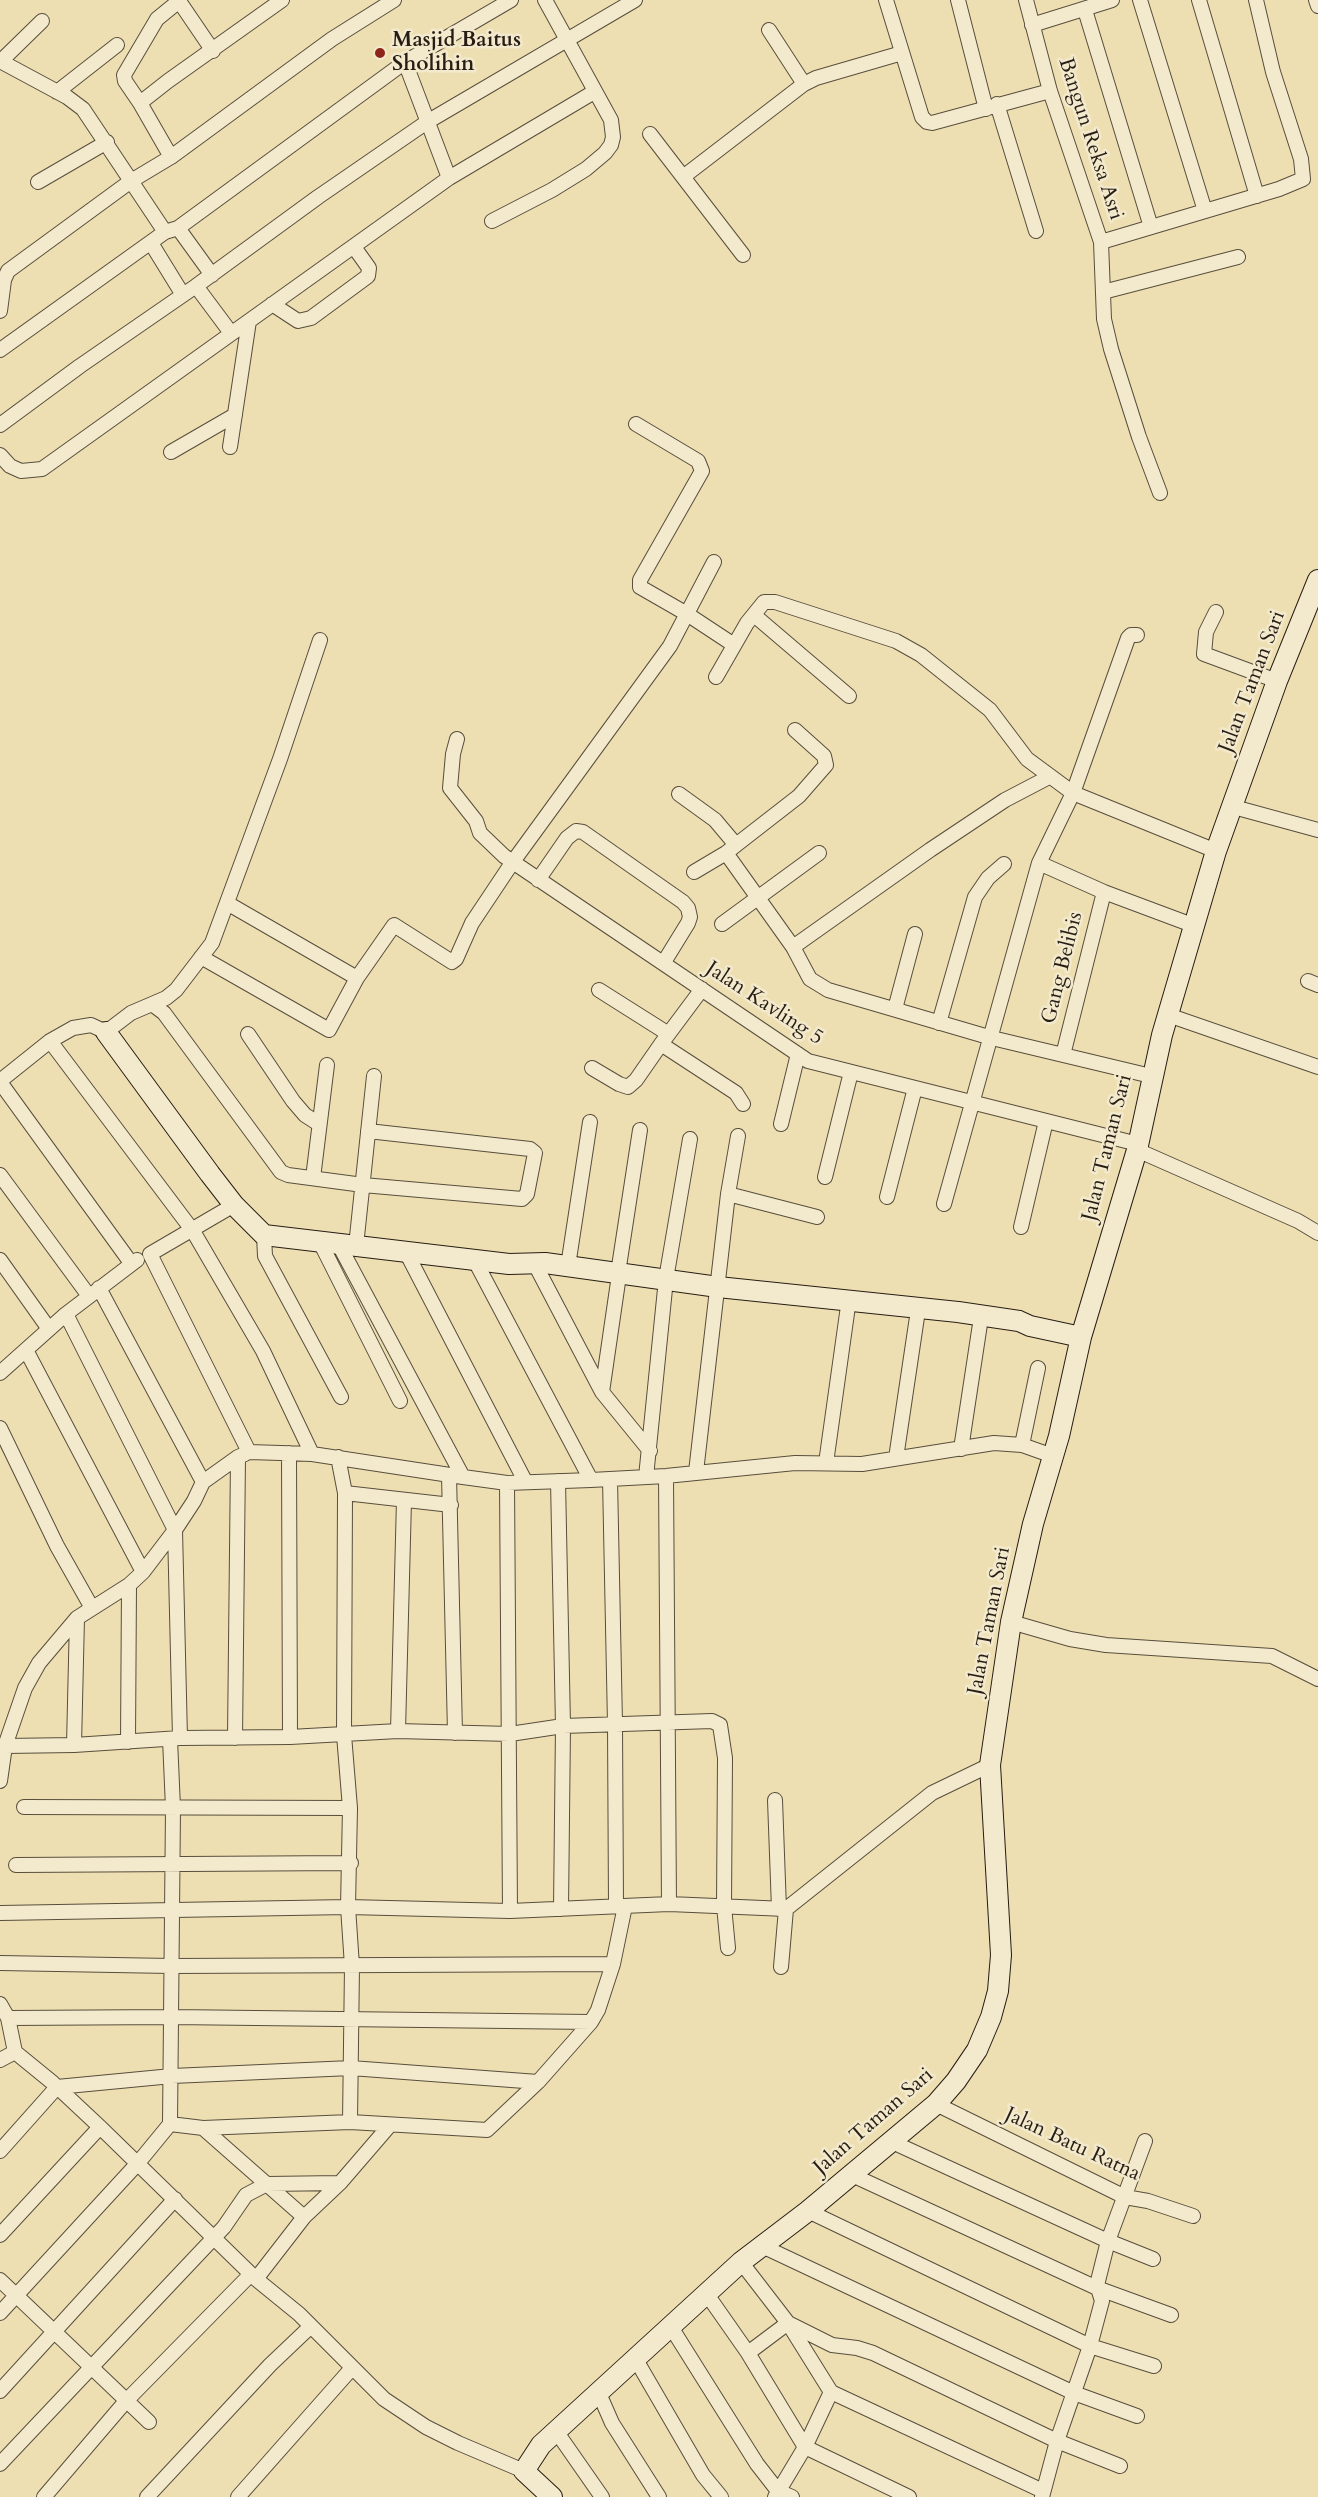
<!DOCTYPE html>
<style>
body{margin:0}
canvas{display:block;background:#eddfb2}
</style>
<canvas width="1318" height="2497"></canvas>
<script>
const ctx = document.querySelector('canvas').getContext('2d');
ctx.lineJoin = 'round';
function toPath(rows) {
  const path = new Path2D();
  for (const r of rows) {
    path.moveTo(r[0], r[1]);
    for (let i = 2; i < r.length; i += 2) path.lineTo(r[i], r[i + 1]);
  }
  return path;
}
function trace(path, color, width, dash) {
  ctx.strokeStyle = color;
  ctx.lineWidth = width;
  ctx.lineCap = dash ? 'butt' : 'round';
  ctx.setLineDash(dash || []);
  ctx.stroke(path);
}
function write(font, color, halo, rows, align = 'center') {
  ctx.font = font + ' Cardo,serif';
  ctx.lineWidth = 5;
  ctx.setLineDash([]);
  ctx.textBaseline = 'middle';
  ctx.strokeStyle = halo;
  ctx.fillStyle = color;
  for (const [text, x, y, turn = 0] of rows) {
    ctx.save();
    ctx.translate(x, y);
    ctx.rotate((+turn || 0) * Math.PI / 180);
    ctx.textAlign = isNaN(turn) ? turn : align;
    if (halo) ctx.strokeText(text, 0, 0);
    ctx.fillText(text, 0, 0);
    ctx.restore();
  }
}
const street = toPath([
 [886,0,922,117,927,122,932,123,1050,91],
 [958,0,986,109],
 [1026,0,1050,91,1101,242,1104,319,1111,349,1139,437,1160,493],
 [1140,0,1205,211],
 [1199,0,1257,196],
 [1316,0,1318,6],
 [1085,10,1151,227],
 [1032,25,1112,0],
 [769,30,804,84,816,78,902,53],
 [0,61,67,97,83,109,165,232],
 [0,62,42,21],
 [405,62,449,178],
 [57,92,117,45],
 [140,103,125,81,124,75,157,19,179,1,213,51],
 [997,104,1036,231],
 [650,134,743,255],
 [171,157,140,103,168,81,282,0],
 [683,177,804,84],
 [38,182,107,142],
 [492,221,552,190,586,169,605,153,611,145,613,137,611,120,545,0],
 [178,228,212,275],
 [1101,242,1279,189,1303,179,1301,159,1273,72,1256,0],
 [151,243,183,295],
 [196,286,231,333],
 [1103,292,1238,257],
 [272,304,298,321,311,318,368,276,369,268,354,247],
 [0,311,4,280,8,271,131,181,171,157,332,39,394,0],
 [0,350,165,232,178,228,405,62,511,0],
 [636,424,698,461,702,471,640,580,640,587,687,614,734,645],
 [0,425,80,366,196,286,318,197,427,122,635,0],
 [230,447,249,321],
 [171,452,235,415],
 [0,455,10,466,21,471,42,469,449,178,594,92],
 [1216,612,1206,632,1204,654,1277,681],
 [754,615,849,696],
 [716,677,747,623,764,602,775,602,896,641,921,655,990,710,1027,759,1073,793,1216,851],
 [457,739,453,754,450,788,476,821,480,833,504,856,808,1061,1138,1144],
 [1049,777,1005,800,930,850,793,947,810,979,828,990,992,1038,1151,1076],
 [679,794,715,820,736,845,726,853,793,947],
 [1230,806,1318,830],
 [736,845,799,796,826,765,824,756,795,730],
 [1039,863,1104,892,1195,926],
 [694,872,726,853],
 [538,880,567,838,576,831,583,832,683,902,688,908,690,917,688,923,664,962],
 [722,924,819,853],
 [201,957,329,1030,357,978,227,903],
 [357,978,394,925,452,962,456,959,472,923,512,863,670,646,714,562],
 [1308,981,1318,985],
 [702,989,661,1044,736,1093,743,1104],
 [599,990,667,1033],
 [152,1004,166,998,176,990,212,943,280,759,320,640],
 [895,1009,915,934],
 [1168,1015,1318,1067],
 [939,1023,975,897,988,878,1004,864],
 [248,1034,293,1101,305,1115,319,1124],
 [50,1041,193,1231,263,1351,312,1454],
 [1063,1055,1104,892],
 [592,1068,619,1084,628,1087,636,1080,661,1044],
 [0,1081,50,1041,73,1028,91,1025,106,1032,131,1013,152,1004,164,1013,281,1172,288,1175,363,1185,522,1199,527,1194,535,1153,530,1149,368,1131],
 [0,1082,131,1263],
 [781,1124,798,1054],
 [1137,1150,1298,1221,1318,1233],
 [0,1175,89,1296],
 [825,1177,851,1072],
 [313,1178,327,1065],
 [728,1194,817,1217],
 [887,1197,915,1088],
 [944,1204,1039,863,1073,793,1128,638,1131,635,1137,635],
 [234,1205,150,1254,249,1452,312,1454,463,1477],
 [1021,1227,1046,1121],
 [264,1235,265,1256,341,1397],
 [320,1242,400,1401],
 [338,1243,463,1477,507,1483,591,1480,666,1476,795,1463,862,1464,994,1443,1022,1445,1053,1456],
 [356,1246,374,1076],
 [405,1250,525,1481],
 [474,1259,591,1480],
 [0,1260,49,1329],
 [538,1262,538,1270,602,1392,650,1451],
 [568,1266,590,1122],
 [618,1273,640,1130],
 [99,1288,203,1482],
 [66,1314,175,1530,180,1738],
 [26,1350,143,1572],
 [0,1373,66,1314,137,1260],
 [602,1392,618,1282],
 [0,1428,57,1546,92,1608],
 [1022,1445,1038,1368],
 [961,1449,980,1324],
 [289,1453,290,1737],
 [896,1458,917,1317],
 [826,1463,849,1299],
 [696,1472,728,1194,738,1136],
 [449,1475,455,1733],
 [666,1476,669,1904],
 [646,1477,666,1279,690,1139],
 [610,1479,615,1724,616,1906],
 [558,1481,563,1726,561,1909],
 [507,1483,510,1911],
 [345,1493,451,1505],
 [1011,1622,1070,1639,1106,1645,1272,1656,1318,1679],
 [398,1731,404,1500],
 [235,1738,238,1457,245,1454],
 [128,1742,129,1585],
 [74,1745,77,1618],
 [5,1746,74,1745,180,1738,290,1737,398,1731,510,1734,563,1726,712,1721,720,1725,725,1758,724,1906,728,1948],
 [0,1781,5,1746,25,1688,39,1663,77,1618,129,1585,143,1572,175,1530,194,1501,203,1482,238,1457],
 [775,1800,779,1909],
 [24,1807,350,1808],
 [16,1865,351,1863],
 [0,1913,348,1907,350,1808,344,1735,345,1493,338,1457],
 [0,1963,171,1966,613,1964],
 [781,1967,786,1909],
 [0,2004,8,2018,15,2052,53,2083,100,2127,256,2279,299,2314,384,2399,426,2427,458,2443,524,2471],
 [8,2018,172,2017,591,2022,598,2010,613,1964,625,1906],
 [0,2060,15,2052],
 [936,2104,1125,2197,1148,2201,1193,2216],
 [350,2122,352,1966,348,1907,510,1911,669,1904,786,1909,932,1793,990,1765],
 [170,2124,203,2128,350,2122,487,2130,538,2082,591,2022],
 [203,2128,304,2217],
 [890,2141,1108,2241,1153,2259],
 [0,2151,57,2087,172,2076,351,2068,538,2082],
 [852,2175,1097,2288,1171,2315],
 [808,2211,1090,2346,1154,2366],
 [0,2235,100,2127],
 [762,2246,1074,2393,1137,2416],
 [741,2262,788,2323,831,2392,1043,2491],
 [256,2279,304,2217,340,2183,390,2125],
 [0,2280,149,2422],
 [706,2293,748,2353,805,2447,909,2497],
 [0,2313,138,2163,170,2124,173,1808,170,1739],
 [788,2323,832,2345,857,2348,873,2353,1057,2441,1120,2466],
 [671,2327,757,2464,778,2491,792,2497],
 [748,2353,788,2323],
 [635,2358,703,2475,721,2497],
 [0,2391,175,2199],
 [598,2391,612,2423,659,2497],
 [556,2431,602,2497],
 [0,2464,224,2227,246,2195,267,2184,340,2183],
 [44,2497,126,2401,251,2274],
 [147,2497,270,2365,310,2327],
 [238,2497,352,2368],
 [775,2497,805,2447,831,2392],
 [1042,2497,1057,2441,1090,2346,1102,2301,1097,2285,1108,2241,1145,2141]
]);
const secondary = toPath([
 [106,1032,210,1174,234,1205,264,1235,509,1264,545,1263,718,1287,958,1312,1019,1321,1030,1326,1081,1337],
 [552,2497,524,2471,541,2445,741,2262,808,2211,936,2104,956,2081,977,2050,991,2017,998,1991,1001,1955,990,1765,1011,1622,1033,1524,1059,1436,1081,1337,1137,1150,1162,1035,1216,851,1277,681,1318,580]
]);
const markers = [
 [380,53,6,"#8f2418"]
];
const poiNames = [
 ["Masjid Baitus",392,41],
 ["Sholihin",392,65]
];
const streetNames = [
 ["Bangun Reksa Asri",1090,139,72],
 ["Jalan Taman Sari",1253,682,-69],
 ["Gang Belibis",1063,968,-76],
 ["Jalan Kavling 5",764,1004,33],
 ["Jalan Taman Sari",1108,1148,-76],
 ["Jalan Taman Sari",990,1621,-79],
 ["Jalan Taman Sari",874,2122,-41],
 ["Jalan Batu Ratna",1072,2145,25]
];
trace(street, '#584e3c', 16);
trace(secondary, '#271d14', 22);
trace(street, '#f3eacd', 14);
trace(secondary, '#f3eacd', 20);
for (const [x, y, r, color] of markers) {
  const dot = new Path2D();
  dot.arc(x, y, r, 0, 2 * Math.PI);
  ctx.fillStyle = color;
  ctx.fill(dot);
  trace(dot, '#f3eacd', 2);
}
write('bold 21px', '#271d14', '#f3eacd', poiNames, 'left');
write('21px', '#271d14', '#f3eacd', streetNames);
</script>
